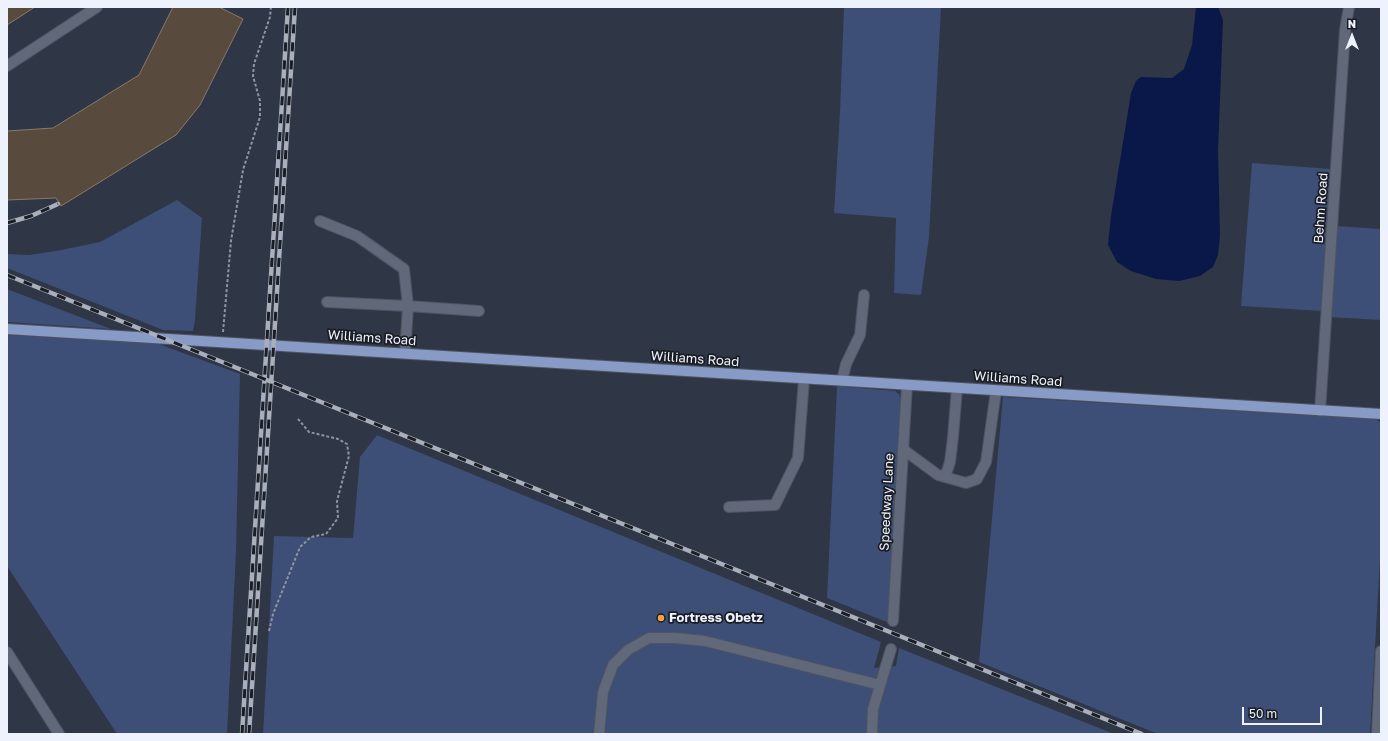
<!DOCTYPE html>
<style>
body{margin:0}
#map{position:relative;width:1388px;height:741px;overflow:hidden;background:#2f3645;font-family:"Golos Text",sans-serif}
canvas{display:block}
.frame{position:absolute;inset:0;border:8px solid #edf2fc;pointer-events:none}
.north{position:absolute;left:1332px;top:16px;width:40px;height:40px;-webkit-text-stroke:3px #1a1d24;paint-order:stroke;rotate:0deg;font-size:11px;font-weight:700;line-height:16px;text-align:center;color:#edf2fc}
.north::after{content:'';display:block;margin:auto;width:14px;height:18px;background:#edf2fc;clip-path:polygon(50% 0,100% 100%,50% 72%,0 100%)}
.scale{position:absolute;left:1242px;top:707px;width:80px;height:18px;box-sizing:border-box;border:2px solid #edf2fc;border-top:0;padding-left:5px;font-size:12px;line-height:14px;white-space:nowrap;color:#edf2fc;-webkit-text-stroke:3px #1a1d24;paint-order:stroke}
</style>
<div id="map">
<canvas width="1388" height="741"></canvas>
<div class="frame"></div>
<div class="north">N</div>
<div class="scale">50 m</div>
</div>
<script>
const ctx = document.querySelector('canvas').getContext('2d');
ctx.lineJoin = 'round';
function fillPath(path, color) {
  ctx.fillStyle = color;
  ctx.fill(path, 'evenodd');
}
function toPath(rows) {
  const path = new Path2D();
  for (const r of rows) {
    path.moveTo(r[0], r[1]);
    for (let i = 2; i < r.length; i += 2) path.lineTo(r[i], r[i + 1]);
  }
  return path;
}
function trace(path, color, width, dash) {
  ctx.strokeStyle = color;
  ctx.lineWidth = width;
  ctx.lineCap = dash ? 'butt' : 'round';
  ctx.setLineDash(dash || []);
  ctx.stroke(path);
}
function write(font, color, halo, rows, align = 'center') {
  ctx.font = font + ' "Golos Text",sans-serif';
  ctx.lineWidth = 3.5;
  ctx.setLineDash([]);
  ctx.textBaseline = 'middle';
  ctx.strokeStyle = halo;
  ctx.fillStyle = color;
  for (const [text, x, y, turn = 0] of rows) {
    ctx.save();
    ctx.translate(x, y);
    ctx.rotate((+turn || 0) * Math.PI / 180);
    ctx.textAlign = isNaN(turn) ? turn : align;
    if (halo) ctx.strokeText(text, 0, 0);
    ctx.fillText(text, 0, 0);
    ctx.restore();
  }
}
const green = toPath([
 [844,7,941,7,929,237,921,295,894,293,896,218,834,213,840,112],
 [1252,163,1331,169,1322,311,1241,306],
 [177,200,202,218,195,320,193,331,163,330,7,268,7,254,29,255,56,251,100,242],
 [1336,226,1381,229,1381,320,1329,317],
 [7,289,111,329,7,322],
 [7,335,156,343,240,374,236,552,227,734,117,734,7,566],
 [837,386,895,391,899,394,901,400,889,623,827,598],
 [1003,397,1374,419,1381,422,1381,543,1370,734,1158,734,979,662],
 [377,435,881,642,874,668,896,666,899,648,1114,734,263,734,274,536,353,538,360,457]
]);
const water = toPath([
 [1196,7,1218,7,1223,20,1218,151,1220,235,1218,255,1213,267,1200,276,1179,281,1156,279,1131,271,1117,262,1108,245,1111,216,1131,93,1136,81,1141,77,1172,78,1184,69,1192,45]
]);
const building = toPath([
 [7,7,35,7,7,25,7,7],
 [173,7,219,7,243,19,200,105,176,135,61,206,56,198,7,200,7,131,53,128,139,75,173,7]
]);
const path = toPath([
 [223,332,231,241,243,170,260,117,260,101,253,76,254,64,270,17,271,7],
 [269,631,273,614,300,547,311,537,326,534,338,518,337,501,349,456,347,444,338,439,309,432,298,419]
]);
const minor = toPath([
 [7,66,97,7],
 [320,221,357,236,404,269,408,306,479,311],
 [327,302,408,306,405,353],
 [842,381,846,364,860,335,864,295],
 [1320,411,1345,30,1349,7],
 [904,450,938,475,966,483,977,479,986,462,996,391],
 [945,477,950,462,953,437,957,388],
 [729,507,775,505,798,458,804,379],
 [893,621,907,385],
 [7,652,59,734],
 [599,734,603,692,613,665,628,650,649,638,675,638,705,641,880,685],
 [872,734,873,709,891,649],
 [1377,734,1381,651]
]);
const major = toPath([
 [7,329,1381,414]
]);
const rail = toPath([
 [7,223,31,216,58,204],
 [7,275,1142,734],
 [242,734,288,7],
 [249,734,295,7]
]);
const markers = [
 [661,618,4,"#f5a246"]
];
const streetNames = [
 ["Behm Road",1321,208,-86],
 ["Williams Road",372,338,4],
 ["Williams Road",695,359,4],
 ["Williams Road",1018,379,4],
 ["Speedway Lane",887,502,-87]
];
const poiNames = [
 ["Fortress Obetz",669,618]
];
fillPath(green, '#3d4e77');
fillPath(water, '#0a1849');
fillPath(building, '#584a3d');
trace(building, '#89796b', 1);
trace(minor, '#4f5461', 12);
trace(major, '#4f5461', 12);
trace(path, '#8e94a1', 2, [3, 2]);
trace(minor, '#606879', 10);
trace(major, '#889ac6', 10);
trace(rail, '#a9afbb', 4.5);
trace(rail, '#1a1d24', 3, [9]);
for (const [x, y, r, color] of markers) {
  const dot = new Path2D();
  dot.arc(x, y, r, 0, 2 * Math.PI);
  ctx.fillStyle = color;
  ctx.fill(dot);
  trace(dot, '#1a1d24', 1.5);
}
write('13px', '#edf2fc', '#1a1d24', streetNames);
write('bold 13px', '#edf2fc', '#1a1d24', poiNames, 'left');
</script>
